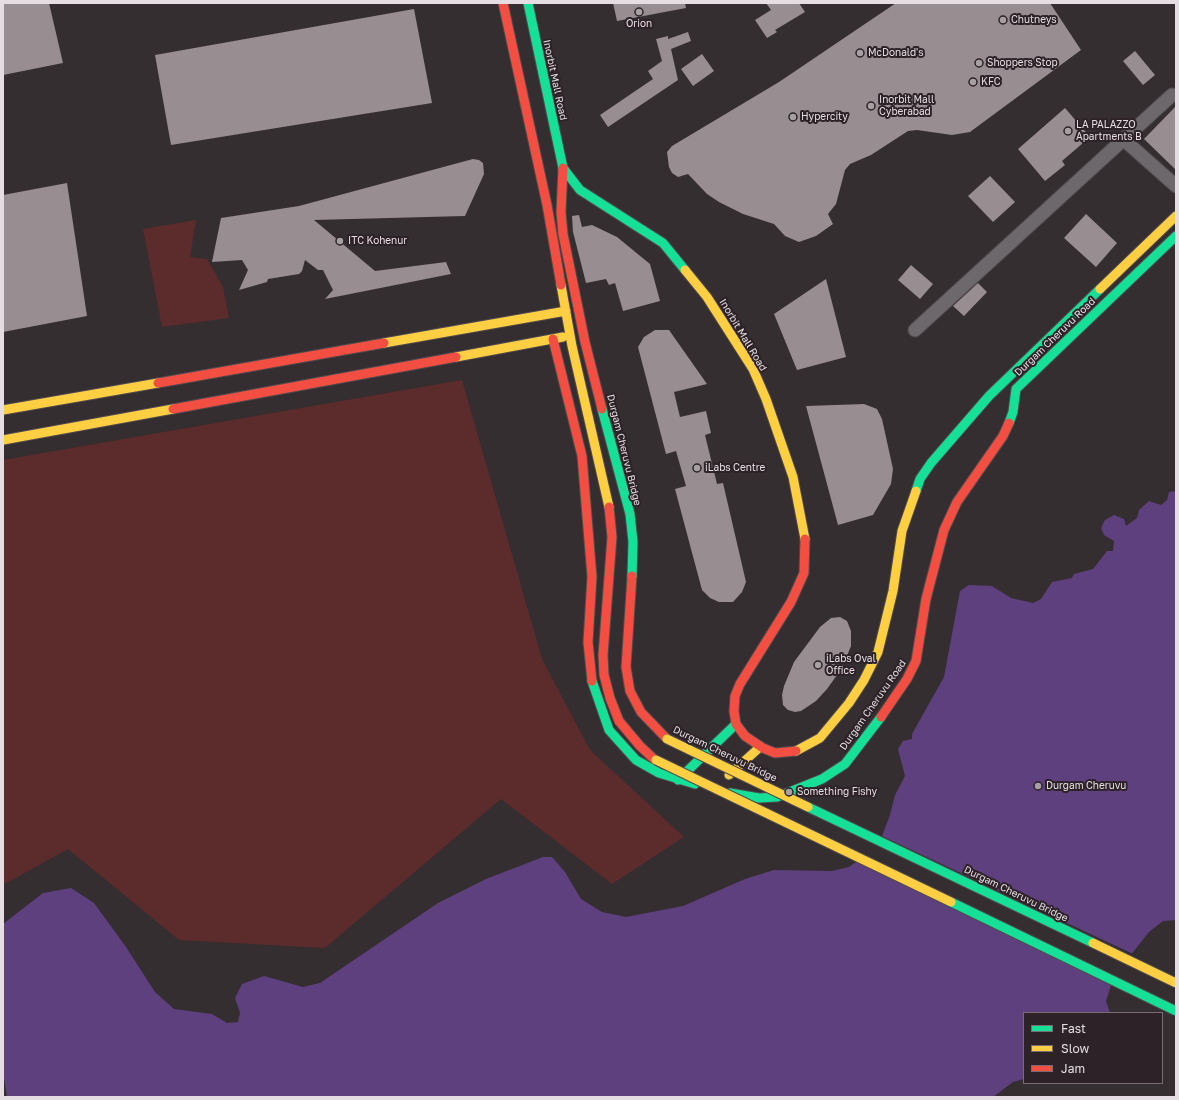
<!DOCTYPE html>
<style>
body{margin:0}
#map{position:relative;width:1179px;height:1100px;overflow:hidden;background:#342e31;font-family:"Golos Text",sans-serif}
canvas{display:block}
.frame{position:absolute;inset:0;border:4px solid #e5dde1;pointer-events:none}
.legend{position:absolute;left:1023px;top:1012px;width:140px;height:72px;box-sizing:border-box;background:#2d2228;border:1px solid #776d72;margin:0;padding:5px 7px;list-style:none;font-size:12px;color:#e5dde1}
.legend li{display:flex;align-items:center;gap:8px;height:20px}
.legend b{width:20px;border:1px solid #776d72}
</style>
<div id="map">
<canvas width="1179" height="1100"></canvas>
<div class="frame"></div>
<ul class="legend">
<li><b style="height:5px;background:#16e098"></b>Fast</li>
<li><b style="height:5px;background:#ffcf43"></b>Slow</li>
<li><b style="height:5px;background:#f24e42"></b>Jam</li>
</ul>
</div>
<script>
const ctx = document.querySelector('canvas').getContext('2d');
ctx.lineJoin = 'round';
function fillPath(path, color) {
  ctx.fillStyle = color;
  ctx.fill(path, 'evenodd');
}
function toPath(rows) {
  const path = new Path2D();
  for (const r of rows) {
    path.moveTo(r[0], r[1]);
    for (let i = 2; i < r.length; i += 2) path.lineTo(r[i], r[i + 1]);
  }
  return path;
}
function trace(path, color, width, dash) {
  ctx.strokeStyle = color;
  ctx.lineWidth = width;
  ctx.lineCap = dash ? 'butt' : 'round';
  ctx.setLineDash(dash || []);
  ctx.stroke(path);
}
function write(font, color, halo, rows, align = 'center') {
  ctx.font = font + ' "Golos Text",sans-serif';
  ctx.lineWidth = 4;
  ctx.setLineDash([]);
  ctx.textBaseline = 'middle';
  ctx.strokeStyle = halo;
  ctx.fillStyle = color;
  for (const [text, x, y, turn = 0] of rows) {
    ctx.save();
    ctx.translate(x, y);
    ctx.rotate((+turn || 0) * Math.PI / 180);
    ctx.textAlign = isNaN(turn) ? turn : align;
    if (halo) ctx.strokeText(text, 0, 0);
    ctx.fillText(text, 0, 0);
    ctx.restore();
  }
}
const green = toPath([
 [196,220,190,257,207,259,223,287,229,318,162,327,143,229],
 [462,380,542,659,590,750,684,837,612,884,501,799,325,948,179,940,68,849,3,885,3,460]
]);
const water = toPath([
 [1176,491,1176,920,1163,921,1149,932,1114,976,1106,1001,1110,1013,1024,1013,1024,1079,1013,1082,993,1097,7,1097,3,1072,3,924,43,893,71,888,94,903,126,947,155,992,174,1009,212,1014,227,1023,238,1022,240,1013,235,998,242,984,264,976,303,987,320,983,438,903,486,879,543,857,552,857,565,872,581,899,602,912,626,917,683,906,745,879,774,870,832,871,849,867,869,853,882,836,890,815,895,795,905,776,898,749,903,741,912,739,912,734,944,677,960,591,969,585,992,586,1011,598,1033,603,1041,599,1052,582,1072,578,1074,574,1093,569,1107,551,1113,551,1114,541,1104,535,1101,528,1105,520,1114,515,1124,519,1126,526,1137,518,1139,510,1149,501,1161,505,1167,500,1169,492]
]);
const pier = toPath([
 [880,835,1133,954,1116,977,856,860,868,852]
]);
const building = toPath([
 [3,3,49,3,63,63,3,75],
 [613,3,685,3,686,8,617,21],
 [766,3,799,3,805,12,775,30,777,32,767,38,755,20,771,10],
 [896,3,1050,3,1081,50,970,132,952,135,917,130,908,131,871,155,850,164,845,170,836,204,828,214,833,224,816,236,799,242,785,236,774,224,743,214,719,202,707,194,688,174,678,177,672,173,669,167,667,152,672,146,779,82],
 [414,9,432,103,171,145,155,55],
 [688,32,691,41,671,49,678,80,608,127,600,115,653,79,648,71,662,61,656,39,668,36,668,39],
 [1135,51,1155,75,1143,85,1123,61],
 [702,54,714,71,693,86,681,69],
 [1176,106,1176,170,1144,139],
 [1065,108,1090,137,1062,161,1065,165,1045,181,1018,149],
 [473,159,479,160,483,163,484,174,465,216,314,220,375,271,446,262,451,274,325,299,333,290,323,270,318,270,305,260,302,271,299,274,268,279,267,282,239,290,248,270,242,260,212,262,221,218,299,206],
 [990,176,1015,202,993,222,968,196],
 [67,183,87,316,3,332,3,195],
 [1086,214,1117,243,1096,267,1064,238],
 [579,215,582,227,592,225,617,237,650,264,660,301,623,311,615,283,609,285,606,279,586,283,573,232,572,216],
 [911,265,933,284,920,299,898,280],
 [826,279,846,357,797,370,774,314],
 [978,283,987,292,964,316,953,306],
 [655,330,669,330,707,384,674,392,680,417,706,411,711,433,705,435,717,484,723,483,746,582,742,592,733,602,719,602,710,598,702,590,675,489,686,486,676,451,666,454,638,347,644,337],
 [864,404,877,409,882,419,893,469,891,484,873,515,838,525,806,406],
 [840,617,847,621,851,631,851,646,842,668,827,689,816,701,801,711,795,712,788,710,783,705,782,695,784,686,794,662,820,627,831,618]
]);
const street = toPath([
 [1123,139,1176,186],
 [915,330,1172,95]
]);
const fast = toPath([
 [528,3,563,168,580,190,663,243,685,270],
 [602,409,630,514,633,542,632,576],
 [1009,423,1013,412,1016,389,1176,236],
 [916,491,920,479,931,463,989,396,1100,289],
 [592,681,609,730,636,760,659,773,695,784],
 [678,780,736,724],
 [730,793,759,798,777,797,822,779,845,764,881,717]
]);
const slow = toPath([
 [685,270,707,297,753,369,766,399,793,477,805,539],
 [561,285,572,346,609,507],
 [1100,289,1176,216],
 [384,343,566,311],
 [456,357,563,337],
 [3,410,158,383],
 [3,440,173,409],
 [796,751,820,738,849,703,864,680,878,652,893,591,902,531,916,491],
 [729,775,760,747]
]);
const jam = toPath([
 [503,3,547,205,561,285],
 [563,168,561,212,563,234,585,342,602,409],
 [553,339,582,456,592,577,588,642,592,681],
 [158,383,384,343],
 [173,409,456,357],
 [609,507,612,537,603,655,604,675,610,698,619,721,640,746,655,760],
 [632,576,626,667,630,691,641,712,667,739],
 [881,717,907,679,916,661,926,599,944,530,957,502,1003,436,1009,423],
 [796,751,775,753,763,748,745,736,736,724,734,711,735,696,740,684,791,602,804,573,805,539]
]);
const fastBridge = toPath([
 [808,807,1093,943],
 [951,902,1176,1011]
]);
const slowBridge = toPath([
 [667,739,808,807],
 [656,760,951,902],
 [1093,943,1176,983]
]);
const markers = [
 [639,12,4,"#a7a0a3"],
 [1003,20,4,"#a7a0a3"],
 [860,53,4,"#a7a0a3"],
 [979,63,4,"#a7a0a3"],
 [973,82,4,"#a7a0a3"],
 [871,106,4,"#a7a0a3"],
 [793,117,4,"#a7a0a3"],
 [1068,131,4,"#a7a0a3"],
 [340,241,4,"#a7a0a3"],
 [697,468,4,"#a7a0a3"],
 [818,665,4,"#a7a0a3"],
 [1038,786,4,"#a7a0a3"],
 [789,792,4,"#a7a0a3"]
];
const poiNames = [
 ["Chutneys",1011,20],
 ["Orion",639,24,"center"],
 ["McDonald's",868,53],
 ["Shoppers Stop",987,63],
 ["KFC",981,82],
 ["Inorbit Mall",879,100],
 ["Cyberabad",879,112],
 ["Hypercity",801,117],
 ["LA PALAZZO",1076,125],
 ["Apartments B",1076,137],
 ["ITC Kohenur",348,241],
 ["iLabs Centre",705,468],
 ["iLabs Oval",826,659],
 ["Office",826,671],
 ["Durgam Cheruvu",1046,786],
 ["Something Fishy",797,792]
];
const streetNames = [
 ["Inorbit Mall Road",555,80,78],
 ["Inorbit Mall Road",743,335,59],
 ["Durgam Cheruvu Road",1055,337,-44],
 ["Durgam Cheruvu Bridge",624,450,76],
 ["Durgam Cheruvu Road",873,705,-55],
 ["Durgam Cheruvu Bridge",725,754,26],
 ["Durgam Cheruvu Bridge",1016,894,26]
];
fillPath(green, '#5c2b2b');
fillPath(water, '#5e407e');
fillPath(pier, '#342e31');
fillPath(building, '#988d90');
trace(street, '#504a4e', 15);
trace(fast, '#504a4e', 11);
trace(slow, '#504a4e', 11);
trace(jam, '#504a4e', 11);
trace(street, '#6d686b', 13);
trace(fast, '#16e098', 9);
trace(slow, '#ffcf43', 9);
trace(jam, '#f24e42', 9);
trace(fastBridge, '#504a4e', 11, []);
trace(slowBridge, '#504a4e', 11, []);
trace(fastBridge, '#16e098', 9);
trace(slowBridge, '#ffcf43', 9);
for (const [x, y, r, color] of markers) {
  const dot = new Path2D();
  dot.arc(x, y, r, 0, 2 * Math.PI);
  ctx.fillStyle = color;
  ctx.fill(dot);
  trace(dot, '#2d2228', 1.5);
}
write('10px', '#e5dde1', '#2d2228', poiNames, 'left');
write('10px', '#e5dde1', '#2d2228', streetNames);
</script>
